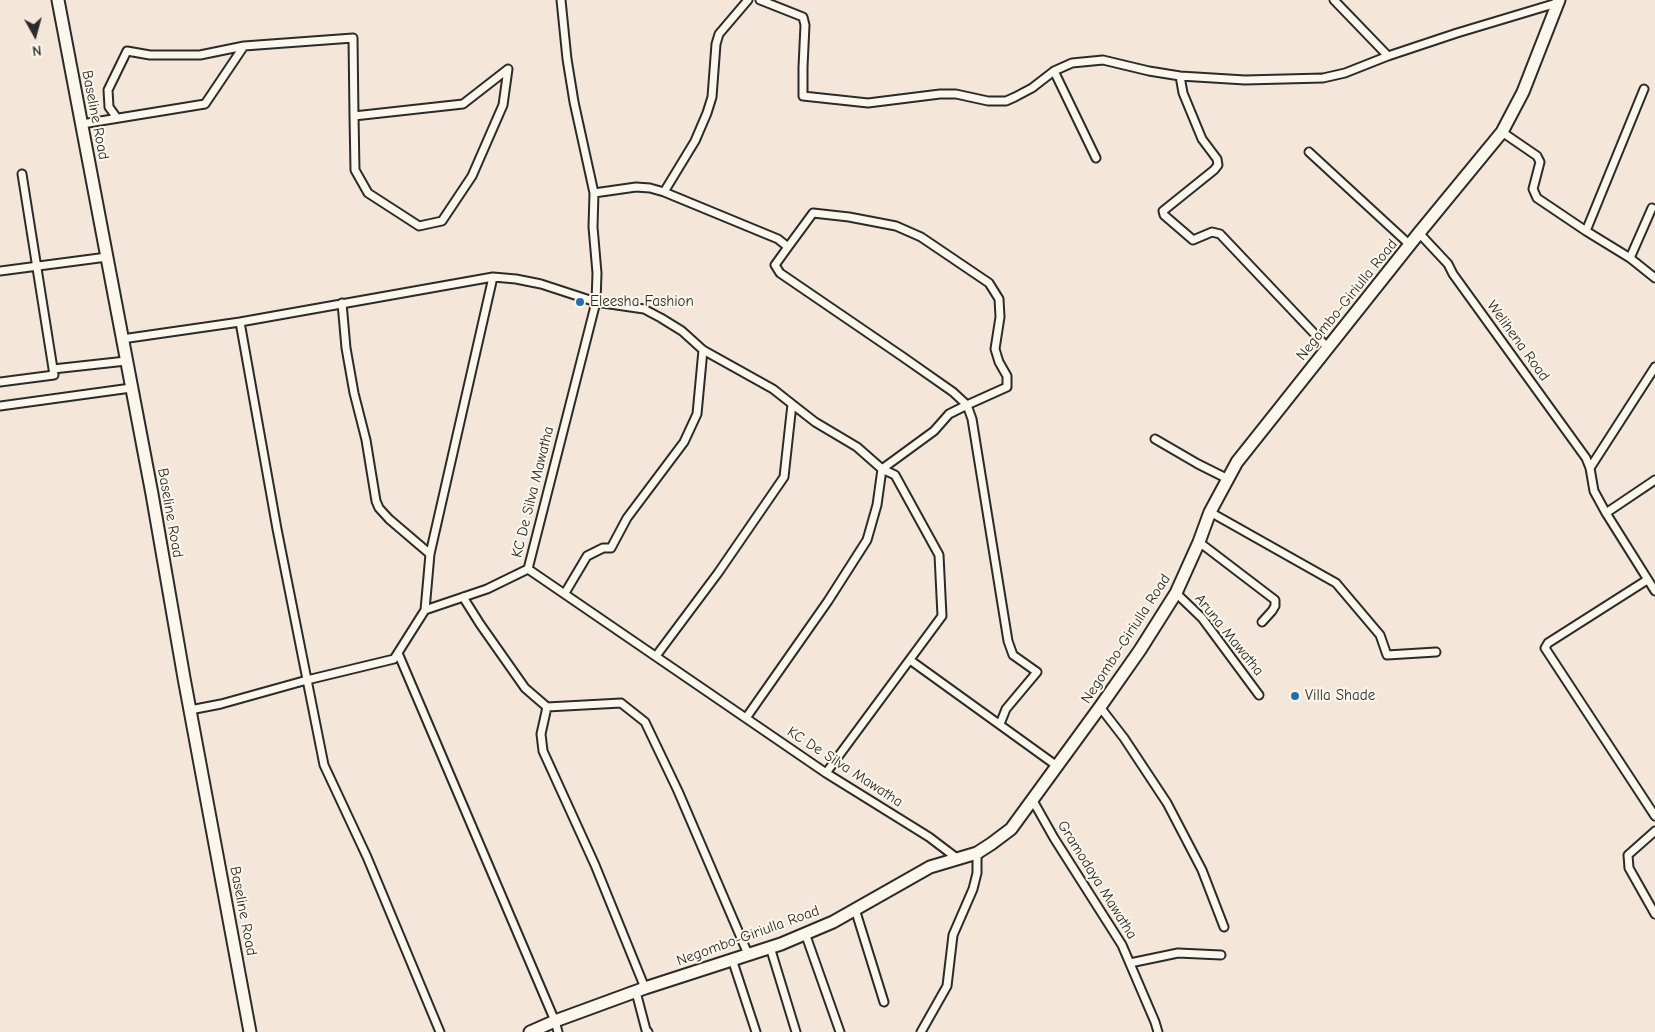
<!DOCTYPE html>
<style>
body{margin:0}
#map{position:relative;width:1655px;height:1032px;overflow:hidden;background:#f4e7d9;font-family:"Comic Neue",sans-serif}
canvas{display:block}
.north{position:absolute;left:10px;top:10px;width:50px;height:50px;-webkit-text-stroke:4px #fbf7ec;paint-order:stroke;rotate:173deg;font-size:14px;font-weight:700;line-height:20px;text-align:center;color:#2b2b2b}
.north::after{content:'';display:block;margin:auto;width:18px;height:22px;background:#2b2b2b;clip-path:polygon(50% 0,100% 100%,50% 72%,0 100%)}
</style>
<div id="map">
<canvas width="1655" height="1032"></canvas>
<div class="north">N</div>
</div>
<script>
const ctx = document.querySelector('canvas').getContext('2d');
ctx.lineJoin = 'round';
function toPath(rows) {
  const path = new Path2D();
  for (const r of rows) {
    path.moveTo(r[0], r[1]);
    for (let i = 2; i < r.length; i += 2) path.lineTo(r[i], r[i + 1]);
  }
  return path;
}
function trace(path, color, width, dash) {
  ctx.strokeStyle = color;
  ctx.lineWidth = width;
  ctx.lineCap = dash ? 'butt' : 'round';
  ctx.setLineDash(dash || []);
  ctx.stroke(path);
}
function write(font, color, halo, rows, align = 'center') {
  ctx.font = font + ' "Comic Neue",sans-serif';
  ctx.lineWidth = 4;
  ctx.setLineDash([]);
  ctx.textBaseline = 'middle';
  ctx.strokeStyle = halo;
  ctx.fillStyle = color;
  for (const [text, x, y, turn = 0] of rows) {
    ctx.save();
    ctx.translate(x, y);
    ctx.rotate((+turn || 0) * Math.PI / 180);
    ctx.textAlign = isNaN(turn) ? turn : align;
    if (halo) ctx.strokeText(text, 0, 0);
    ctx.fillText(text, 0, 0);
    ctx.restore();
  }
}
const street = toPath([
 [561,0,567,59,574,102,594,193,593,227,597,273,596,302,528,569,826,773,929,837,958,859],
 [760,0,803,17,805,25,803,67,803,96,868,103,940,94,956,94,988,101,1006,101,1015,97,1032,88,1054,71,1072,63,1103,60,1149,71,1180,76,1245,80,1323,78,1345,73,1388,56,1457,33,1557,3],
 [1334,0,1388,56],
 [1054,71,1096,158],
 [1180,76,1183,93,1202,139,1217,159,1218,165,1214,170,1163,211,1164,215,1193,240,1212,232,1220,234,1328,348],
 [117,118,109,107,108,90,127,51,150,55,200,55,244,46],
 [82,124,205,104,244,46,353,38,354,116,355,170,368,193,419,226,442,221,472,176,503,105,508,69,463,104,354,116],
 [1502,132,1537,156,1540,162,1533,189,1537,198,1586,231,1630,258,1655,278],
 [1309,152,1410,245],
 [664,192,778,239,788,247,775,265,780,273,903,357,953,392,967,405,949,414,934,431,882,469],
 [594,193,636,187,650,188,664,192,695,141,707,113,712,97,716,44,719,34,748,0],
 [1586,231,1644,89],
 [1419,233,1448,264,1453,274,1586,458,1590,468,1594,491,1606,513,1655,591],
 [788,247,813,213,849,217,896,226,921,237,989,283,999,299,1000,317,995,349,999,362,1007,376,1007,387,967,405,972,419,1008,641,1013,655,1037,672,1006,709,1000,724],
 [1630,258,1652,208],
 [0,271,107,257],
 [342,303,346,348,354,393,366,440,376,501,379,508,389,519,430,554],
 [240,322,277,529,324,765,367,857,440,1032],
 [122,339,240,322,493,277,516,279,541,284,596,302,644,309,661,318,682,331,703,350,773,389,792,404,784,477,718,573,656,656],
 [53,369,126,361],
 [0,382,54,375,22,174],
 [0,406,131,388],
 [1155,439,1198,464,1228,479],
 [1590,468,1655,367],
 [1210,512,1336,583,1380,635,1387,655,1436,652],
 [1606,513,1655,480],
 [1199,542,1275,600,1275,606,1272,611,1262,622],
 [1647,580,1548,643,1545,648,1655,816],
 [565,593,587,556,603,548,611,548,627,518,684,442,697,414,703,350],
 [1176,593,1202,618,1259,695],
 [463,597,480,624,525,688,547,707,621,703,645,722,678,791,748,954],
 [425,610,487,589,528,569],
 [398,653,555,1021,558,1032],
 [910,660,1057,766],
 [547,707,541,734,543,751,595,865,645,988],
 [1100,707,1124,738,1167,803,1202,870,1224,927],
 [190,710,221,704,307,680,394,659,425,610,430,554,493,277],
 [746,718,828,601,867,540,877,505,882,469,857,447,815,422,792,404],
 [826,773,942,616,939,555,895,475,882,469],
 [1032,799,1054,838,1122,945,1155,1022,1158,1032],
 [1655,831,1628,855,1629,868,1655,914],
 [855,909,884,1002],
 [805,933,840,1032],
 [770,947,796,1032],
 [732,959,756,1032],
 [1130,963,1178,953,1221,955],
 [636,992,646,1030,648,1032],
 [921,1032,947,986,953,935,973,889,977,873,977,853]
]);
const primary = toPath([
 [58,0,152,494,184,678,250,1032],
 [530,1032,555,1021,645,988,781,944,833,922,930,867,977,853,991,844,1011,829,1100,707,1140,650,1176,593,1199,542,1210,512,1237,462,1419,233,1502,132,1523,92,1559,0]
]);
const markers = [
 [580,302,5,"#1f6fb2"],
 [1295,696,5,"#1f6fb2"]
];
const streetNames = [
 ["Baseline Road",95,115,79],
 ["Negombo-Giriulla Road",1347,300,-51],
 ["Welihena Road",1518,341,54],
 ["KC De Silva Mawatha",533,492,-76],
 ["Baseline Road",170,513,80],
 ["Aruna Mawatha",1229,635,51],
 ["Negombo-Giriulla Road",1126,639,-57],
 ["KC De Silva Mawatha",845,767,33],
 ["Gramodaya Mawatha",1097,880,58],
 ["Baseline Road",243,911,79],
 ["Negombo-Giriulla Road",748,936,-20]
];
const poiNames = [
 ["Eleesha Fashion",590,302],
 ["Villa Shade",1305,696]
];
trace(street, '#2b2b2b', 11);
trace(primary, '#2b2b2b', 15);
trace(street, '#fbf7ec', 7);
trace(primary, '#fbf7ec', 11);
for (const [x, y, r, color] of markers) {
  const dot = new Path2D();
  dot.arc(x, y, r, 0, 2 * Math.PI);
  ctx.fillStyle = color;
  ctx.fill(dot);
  trace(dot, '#fbf7ec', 2);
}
write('15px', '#2b2b2b', '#fbf7ec', streetNames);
write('15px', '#2b2b2b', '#fbf7ec', poiNames, 'left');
</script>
